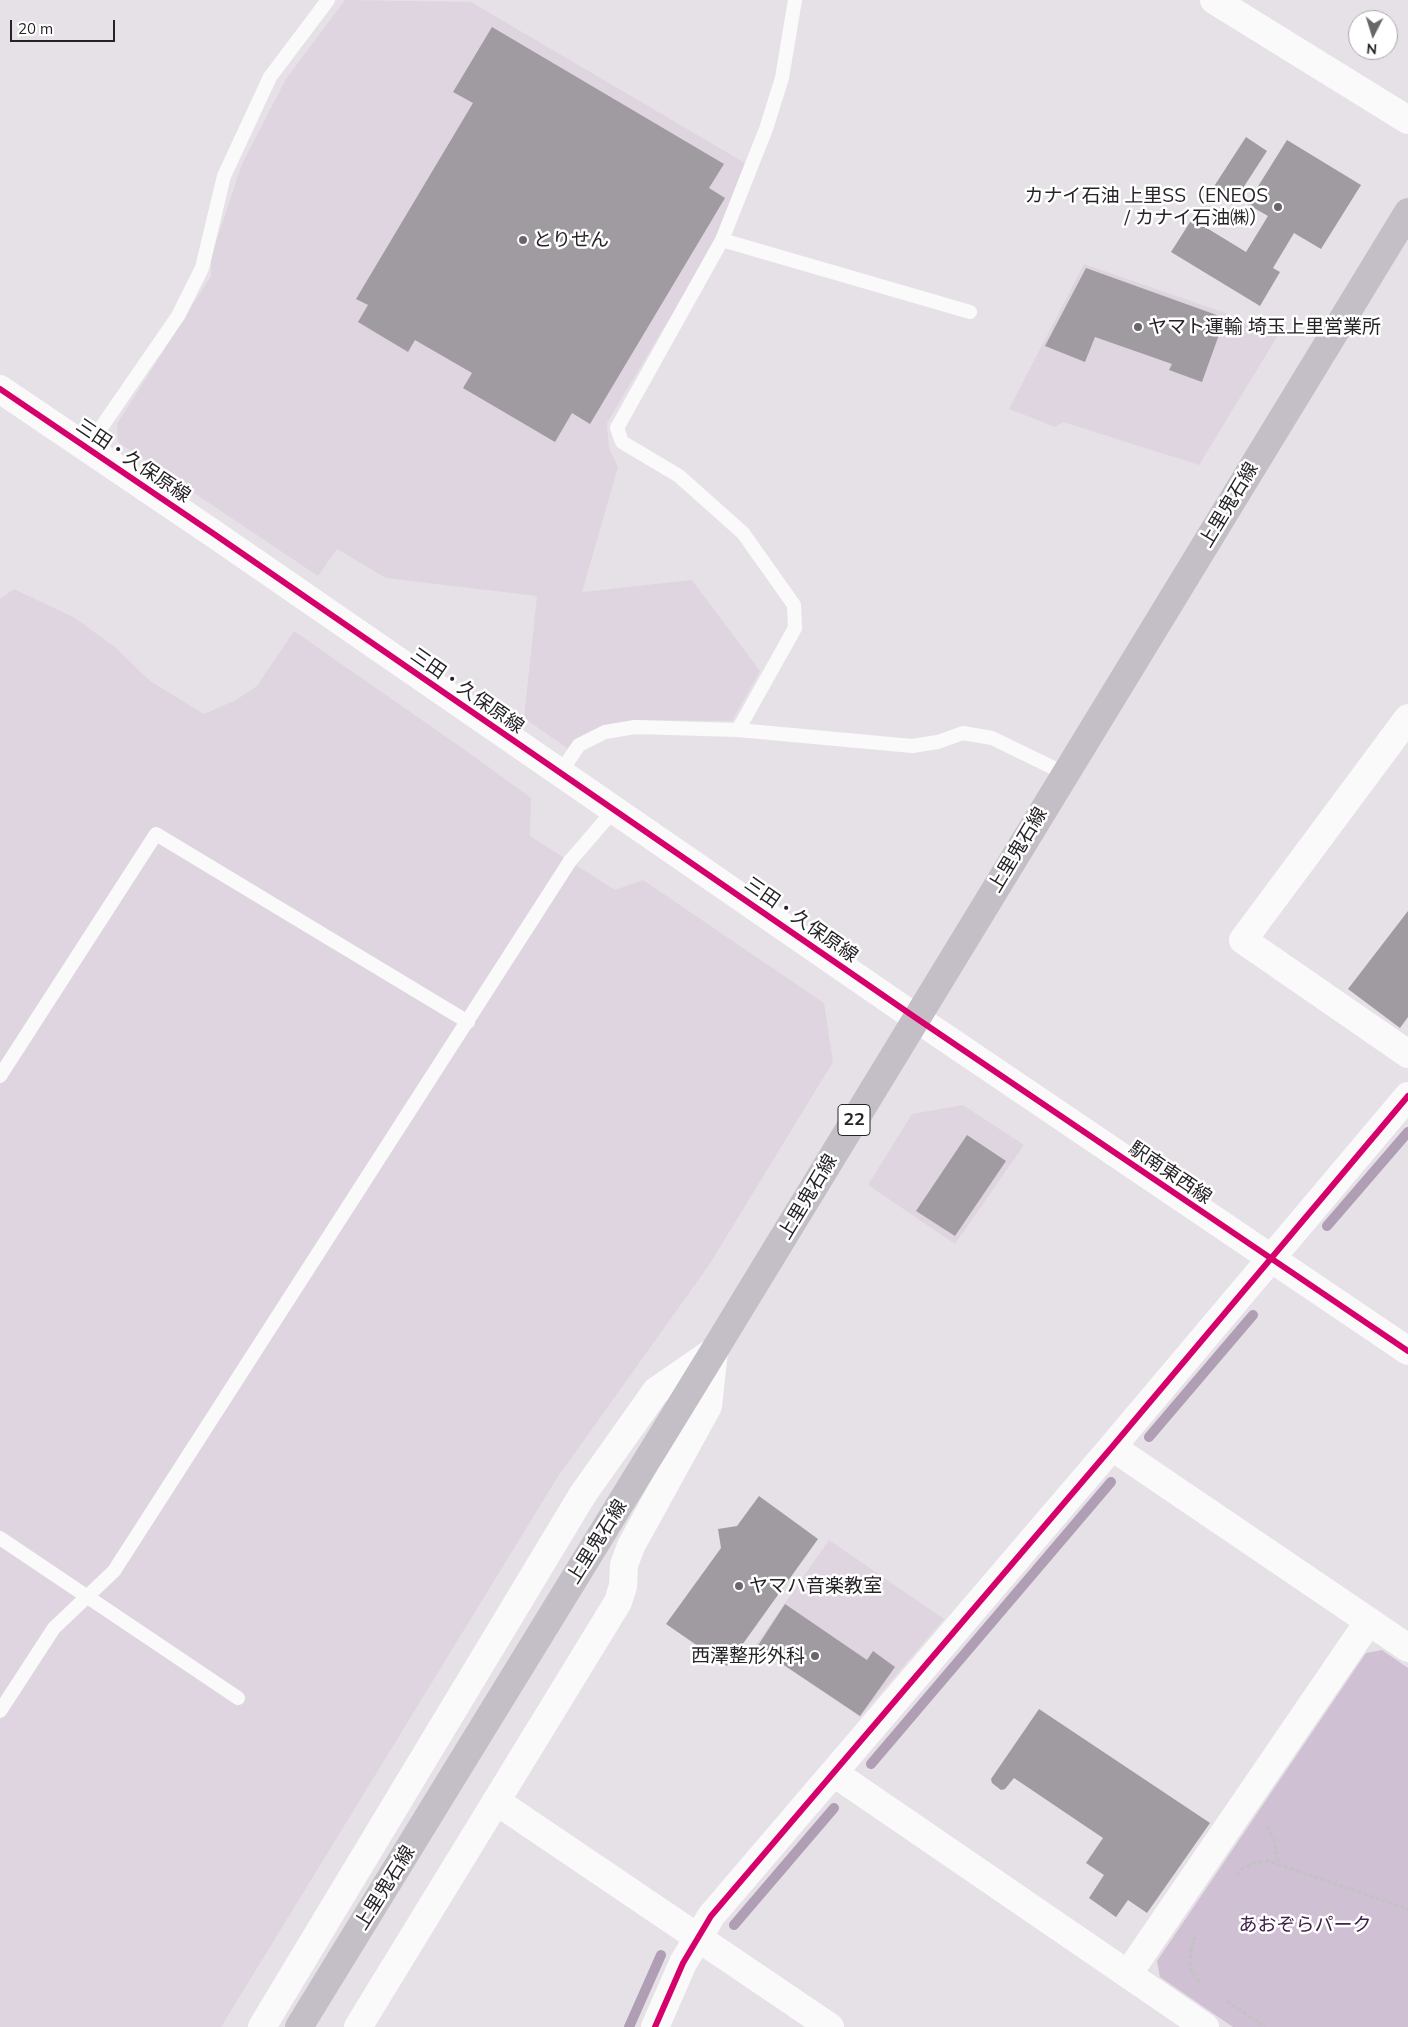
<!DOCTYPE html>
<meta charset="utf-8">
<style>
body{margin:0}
#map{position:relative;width:1408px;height:2027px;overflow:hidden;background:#e6e1e6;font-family:Mulish,sans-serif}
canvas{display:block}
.north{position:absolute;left:1348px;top:10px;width:50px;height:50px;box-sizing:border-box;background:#fff;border:1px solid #a8a7a9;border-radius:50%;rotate:185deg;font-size:14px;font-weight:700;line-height:20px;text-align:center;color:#262327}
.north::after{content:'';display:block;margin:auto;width:18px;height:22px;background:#69666a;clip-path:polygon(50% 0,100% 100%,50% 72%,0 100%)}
.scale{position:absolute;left:10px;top:20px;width:105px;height:22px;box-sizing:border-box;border:2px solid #262327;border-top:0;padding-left:6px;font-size:15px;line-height:18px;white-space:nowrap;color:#262327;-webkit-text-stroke:4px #fff;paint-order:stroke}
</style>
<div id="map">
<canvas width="1408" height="2027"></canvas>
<div class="north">N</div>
<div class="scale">20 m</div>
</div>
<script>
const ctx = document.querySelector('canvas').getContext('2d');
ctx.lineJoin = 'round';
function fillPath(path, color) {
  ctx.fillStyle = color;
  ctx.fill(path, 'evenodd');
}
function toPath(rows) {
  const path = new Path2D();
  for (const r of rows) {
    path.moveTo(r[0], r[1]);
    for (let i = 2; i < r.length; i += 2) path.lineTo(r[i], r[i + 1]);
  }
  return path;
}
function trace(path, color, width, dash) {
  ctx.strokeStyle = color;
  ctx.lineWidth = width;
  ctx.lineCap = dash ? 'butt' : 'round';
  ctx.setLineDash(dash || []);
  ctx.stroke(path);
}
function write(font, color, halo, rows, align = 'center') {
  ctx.font = font + ' Mulish,"Noto Sans JP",sans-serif';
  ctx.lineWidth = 5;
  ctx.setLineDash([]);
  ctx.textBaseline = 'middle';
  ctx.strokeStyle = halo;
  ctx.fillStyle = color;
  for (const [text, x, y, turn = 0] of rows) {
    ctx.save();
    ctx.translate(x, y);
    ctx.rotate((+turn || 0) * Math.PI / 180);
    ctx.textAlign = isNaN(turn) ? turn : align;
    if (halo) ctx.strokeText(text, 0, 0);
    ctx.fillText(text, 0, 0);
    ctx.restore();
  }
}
const built = toPath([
 [345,0,471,2,745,163,730,217,607,423,609,448,618,467,582,592,692,580,760,671,732,721,632,720,575,741,567,748,524,718,537,596,386,578,337,549,318,576,118,442,117,424,211,276,211,257,242,164,286,79],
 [1084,264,1280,332,1199,465,1063,422,1055,427,1009,409],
 [14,589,75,618,116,648,150,681,204,714,236,700,257,686,294,631,472,755,531,798,530,836,615,890,643,880,824,1003,833,1062,709,1265,557,1478,221,2027,0,2027,0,599],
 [963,1105,1024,1145,955,1244,868,1185,912,1114],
 [829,1540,944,1619,860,1717,755,1646]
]);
const green = toPath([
 [1382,1650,1408,1668,1408,2027,1233,2027,1160,1977,1157,1961,1366,1653]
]);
const stream = toPath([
 [1327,1226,1408,1132],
 [1149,1437,1253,1315],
 [871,1764,1111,1482],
 [734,1925,834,1808],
 [629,2027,661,1955]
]);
const building = toPath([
 [492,27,724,164,709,188,725,198,590,424,572,413,555,442,463,388,472,373,415,340,408,352,358,322,368,305,356,299,473,103,453,92],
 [1246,137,1267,151,1232,205,1211,191],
 [1287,140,1361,185,1321,249,1294,233,1273,268,1280,272,1260,306,1171,252,1192,219,1246,252,1268,216,1247,204],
 [1086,268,1225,318,1202,382,1169,370,1172,364,1095,337,1085,362,1045,346],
 [1408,911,1408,1017,1400,1028,1348,989],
 [967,1135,1006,1161,955,1236,916,1211],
 [759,1496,818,1539,727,1666,666,1624,721,1548,718,1529,737,1526],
 [785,1604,867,1660,873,1651,895,1667,860,1716,757,1647],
 [1039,1709,1210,1823,1147,1913,1128,1900,1116,1917,1089,1898,1104,1875,1086,1863,1103,1838,1014,1778,1005,1789,1001,1790,992,1783,991,1779]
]);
const path = toPath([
 [1267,1827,1275,1842,1278,1864],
 [1237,1875,1242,1869,1254,1863,1267,1861,1278,1864,1408,1909],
 [1195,1936,1191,1949,1190,1962,1192,1973,1201,1983],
 [1227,2001,1265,2027]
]);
const service = toPath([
 [722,240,970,312],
 [87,448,178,316,202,268,224,176,270,77,328,0],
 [738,730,795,628,794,605,743,533,679,476,622,442,617,428,722,240,766,129,782,78,795,0],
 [560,773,579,745,605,732,635,727,738,730,912,746,938,742,963,733,992,738,1064,773],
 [0,1076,156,834,468,1022],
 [0,1538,238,1698],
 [0,1711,54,1628,114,1571,570,861,614,810]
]);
const minor = toPath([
 [1214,0,1408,120],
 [1408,718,1243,940,1408,1054],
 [1112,1447,1408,1648],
 [834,1773,1205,2027],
 [496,1801,830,2027],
 [1128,1974,1369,1621],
 [262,2027,583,1494,656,1391,714,1351],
 [358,2027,618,1602,623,1586,624,1565,631,1546,708,1406,714,1351],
 [655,2027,683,1963,711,1916,1112,1447,1408,1096]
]);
const tertiary = toPath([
 [0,389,214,534,916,1018,1408,1351]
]);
const primary = toPath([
 [299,2027,714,1351,1408,212]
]);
const cycleway = toPath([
 [0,389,214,534,916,1018,1408,1351],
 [655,2027,683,1963,711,1916,1112,1447,1408,1096]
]);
const markers = [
 [1278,207,5,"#69666a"],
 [523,240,5,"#69666a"],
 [1138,327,5,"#69666a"],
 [739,1586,5,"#69666a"],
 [815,1656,5,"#69666a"]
];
const shields = [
 [854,1120,32]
];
const shieldNames = [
 ["22",854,1120]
];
const poiNames = [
 ["カナイ石油 上里SS（ENEOS",1268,196,"right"],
 ["/ カナイ石油㈱）",1268,218,"right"],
 ["とりせん",533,240],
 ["ヤマト運輸 埼玉上里営業所",1148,327],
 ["ヤマハ音楽教室",749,1586],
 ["西澤整形外科",805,1656,"right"]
];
const streetNames = [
 ["三田・久保原線",133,461,34],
 ["上里鬼石線",1229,505,-59],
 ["三田・久保原線",467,691,35],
 ["上里鬼石線",1018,850,-59],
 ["三田・久保原線",801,920,35],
 ["駅南東西線",1170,1173,34],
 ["上里鬼石線",808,1197,-59],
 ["上里鬼石線",597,1542,-58],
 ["上里鬼石線",385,1888,-58]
];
const parkNames = [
 ["あおぞらパーク",1305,1925]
];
fillPath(built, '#dfd5e0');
fillPath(green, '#cfc0d3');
trace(stream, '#af9eb4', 10);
fillPath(building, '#a09aa1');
trace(path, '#c3c2c4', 3, [4, 2.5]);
trace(service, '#fbfafb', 14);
trace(minor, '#fbfafb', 28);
trace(tertiary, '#fbfafb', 28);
trace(primary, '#c4bfc6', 28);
trace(cycleway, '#d6006c', 6);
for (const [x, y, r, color] of markers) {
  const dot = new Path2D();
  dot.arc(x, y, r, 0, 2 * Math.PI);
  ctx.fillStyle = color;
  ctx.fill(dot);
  trace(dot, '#fff', 2);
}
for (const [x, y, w] of shields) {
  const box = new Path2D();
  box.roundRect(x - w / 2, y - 15.5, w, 31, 4);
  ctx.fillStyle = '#fff';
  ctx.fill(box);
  trace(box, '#262327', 1);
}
write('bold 18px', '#262327', null, shieldNames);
write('19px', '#262327', '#fff', poiNames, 'left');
write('19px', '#262327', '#fff', streetNames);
write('19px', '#41214a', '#fff', parkNames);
</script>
